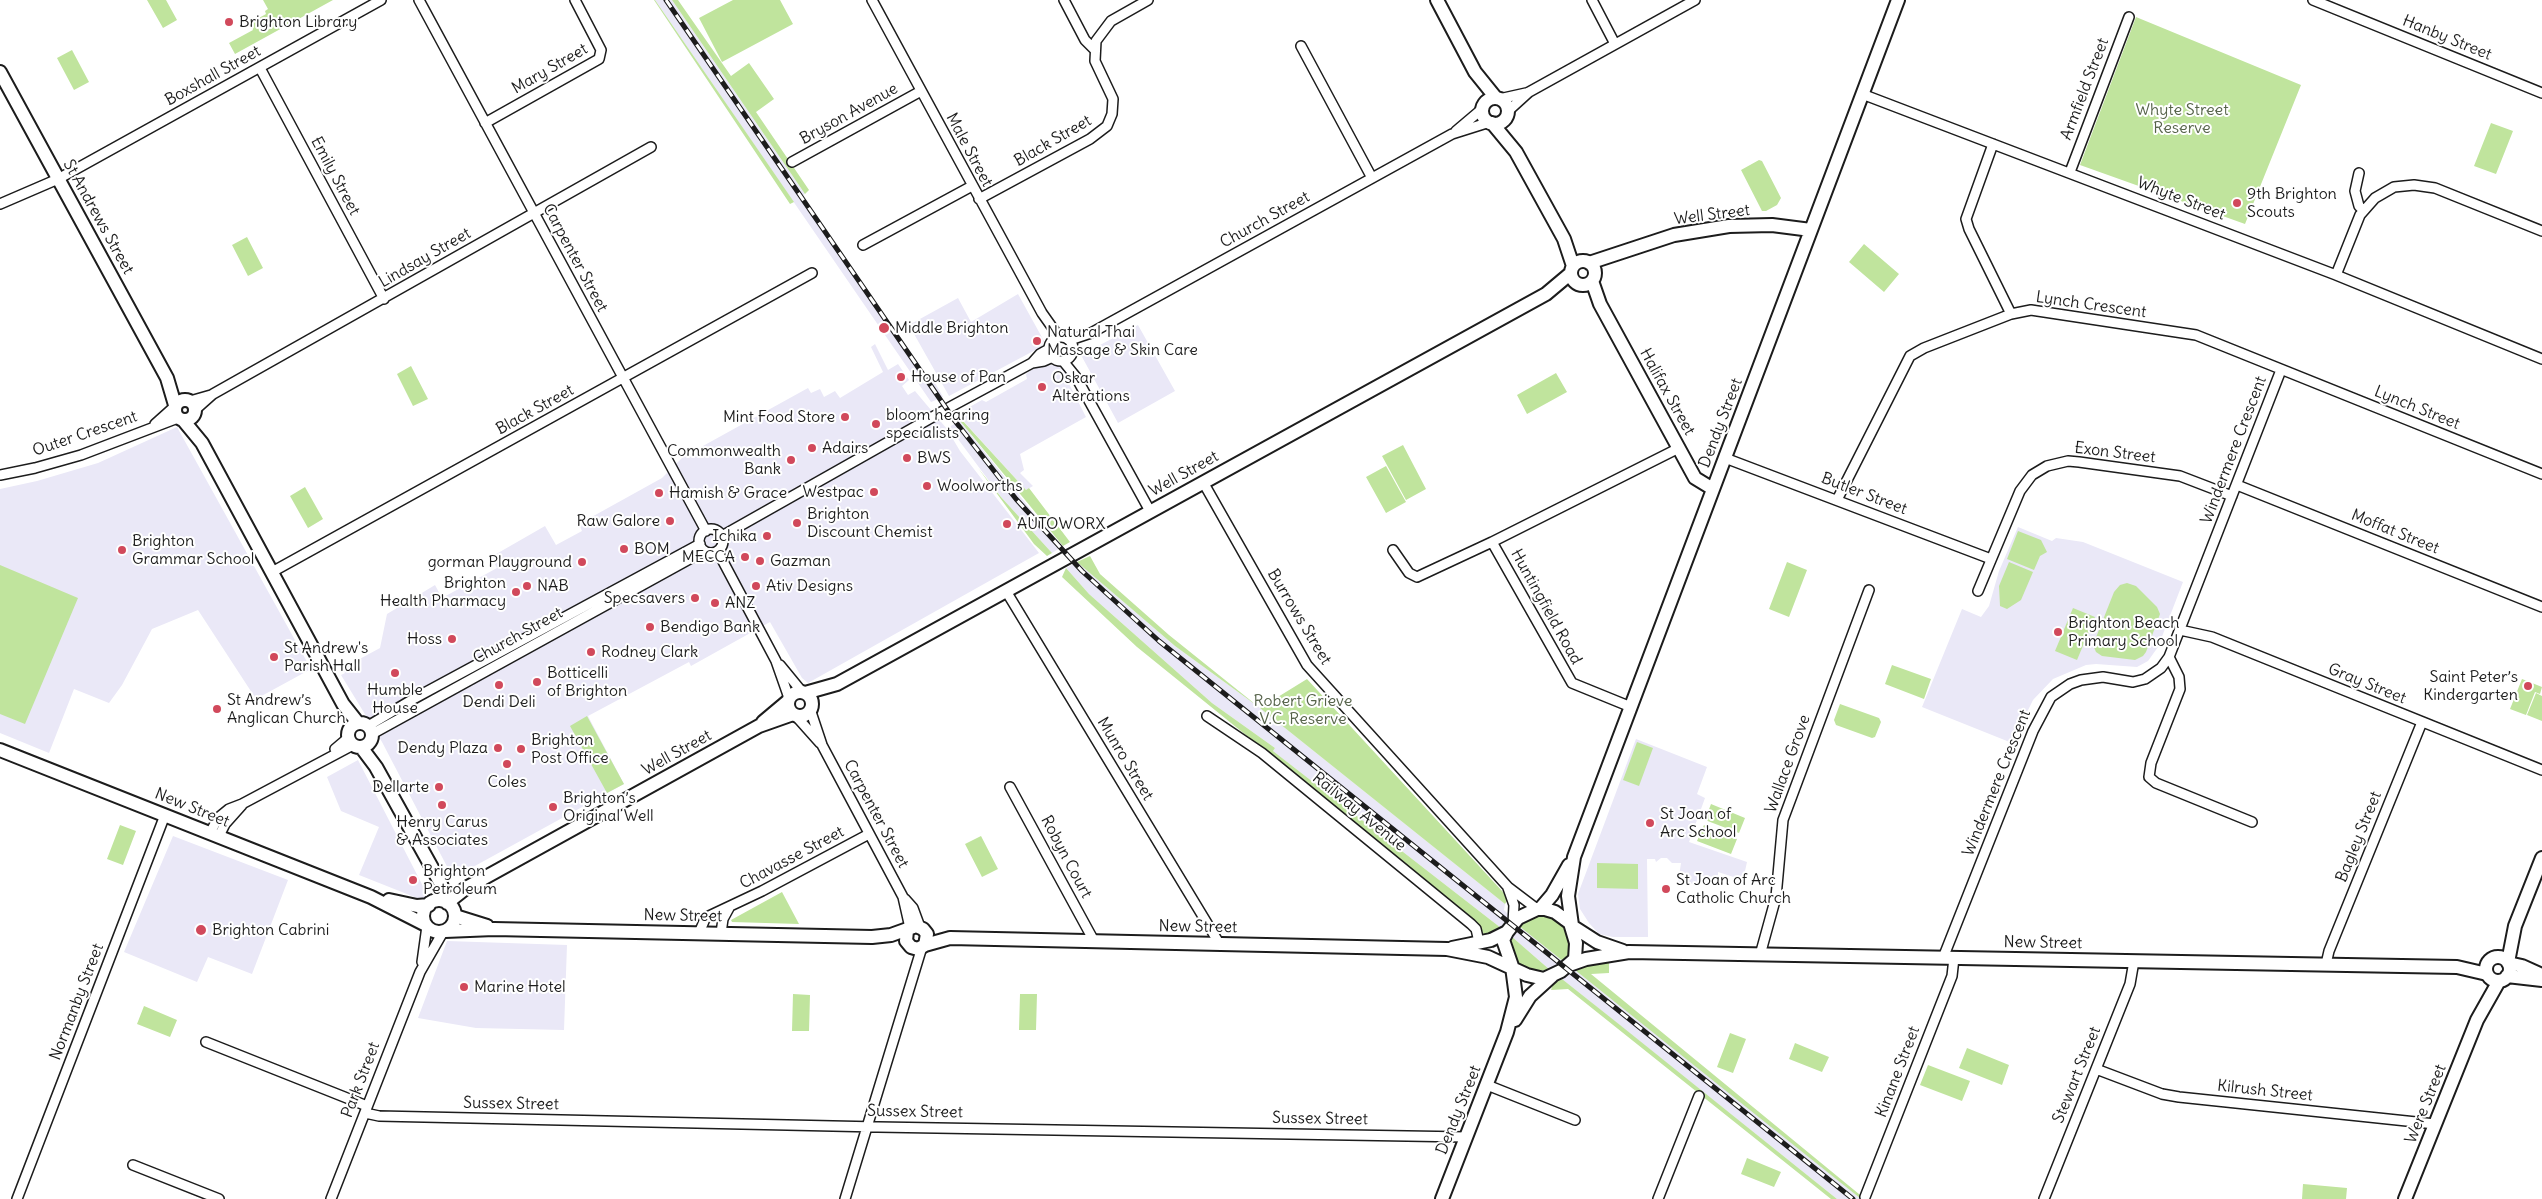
<!DOCTYPE html>
<meta charset="utf-8">
<style>
body{margin:0}
canvas{display:block;background:#fff}
</style>
<canvas width="2542" height="1199"></canvas>
<script>
const ctx = document.querySelector('canvas').getContext('2d');
ctx.lineJoin = 'round';
function fillPath(path, color) {
  ctx.fillStyle = color;
  ctx.fill(path, 'evenodd');
}
function toPath(rows) {
  const path = new Path2D();
  for (const r of rows) {
    if (r.length === 3) {
      path.moveTo(r[0] + r[2], r[1]);
      path.arc(r[0], r[1], r[2], 0, 2 * Math.PI);
      continue;
    }
    path.moveTo(r[0], r[1]);
    for (let i = 2; i < r.length; i += 2) path.lineTo(r[i], r[i + 1]);
  }
  return path;
}
function trace(path, color, width, dash) {
  ctx.strokeStyle = color;
  ctx.lineWidth = width;
  ctx.lineCap = dash ? 'butt' : 'round';
  ctx.setLineDash(dash || []);
  ctx.stroke(path);
}
function write(font, color, halo, rows, align = 'center') {
  ctx.font = font + ' Delius,sans-serif';
  ctx.lineWidth = 4;
  ctx.setLineDash([]);
  ctx.textBaseline = 'middle';
  ctx.strokeStyle = halo;
  ctx.fillStyle = color;
  for (const [text, x, y, turn = 0] of rows) {
    ctx.save();
    ctx.translate(x, y);
    ctx.rotate((+turn || 0) * Math.PI / 180);
    ctx.textAlign = isNaN(turn) ? turn : align;
    if (halo) ctx.strokeText(text, 0, 0);
    ctx.fillText(text, 0, 0);
    ctx.restore();
  }
}
const built = toPath([
 [655,0,672,0,805,194,803,195,843,255,931,382,934,381,943,397,931,402],
 [1018,294,1044,341,1041,347,949,396,909,325,958,298,971,322],
 [1138,325,1175,391,1118,423,1081,355],
 [875,344,888,370,898,364,909,380,902,386,908,395,915,391,947,429,960,451,1039,553,808,683,802,678,770,622,691,666,689,662,588,716,624,784,453,878,382,742,341,675,345,673,343,668,380,648,387,614,435,585,442,598,497,568,491,557,545,526,556,545,582,531,579,524,662,478,683,457,808,388,811,393,820,389,824,397,835,391,840,398,883,372,871,347],
 [1057,364,1067,374,1065,376,1086,417,1020,454,1024,470,1020,473,1033,486,1026,490,957,414,982,400,986,402,1027,379,1026,374,1033,369],
 [960,421,1031,510,1063,546,1052,553,1001,497,949,427],
 [177,427,311,669,256,699,198,610,152,629,122,685,109,703,74,689,49,753,0,733,0,489,37,481,98,463],
 [2018,527,2052,541,2056,538,2083,542,2183,582,2158,647,2148,661,2137,667,2096,664,2086,665,2053,679,2033,700,2012,743,1922,707,1962,609,1981,617,1989,606,1999,571],
 [1077,562,1175,646,1260,708,1505,904,1504,910,1509,915,1501,928,1273,751,1275,748,1212,703,1089,594,1066,568],
 [1636,739,1707,767,1697,794,1705,798,1689,842,1747,862,1743,880,1718,872,1718,877,1697,876,1697,884,1678,883,1681,863,1672,863,1667,858,1661,858,1656,862,1655,859,1647,859,1648,937,1613,937,1599,934,1589,923,1580,909,1578,894],
 [358,760,427,894,422,900,359,875,379,827,341,811,327,777],
 [173,836,288,880,252,974,208,957,197,982,124,952],
 [1519,926,1564,962,1550,970,1511,936],
 [447,941,567,945,564,1030,476,1028,418,1018],
 [1575,970,1758,1115,1861,1199,1837,1199,1562,979]
]);
const green = toPath([
 [147,0,166,0,177,20,163,28],
 [263,0,333,0,235,54,229,43,253,30,250,23,266,14,265,11,268,9],
 [654,0,655,0,794,202,790,204],
 [672,0,678,0,731,76,749,63,774,99,756,112,809,190,805,194],
 [733,0,780,0,793,24,722,62,699,18],
 [2136,17,2301,85,2245,224,2080,165],
 [72,50,89,82,74,90,57,58],
 [2491,123,2513,131,2496,174,2474,166],
 [1759,160,1762,161,1781,198,1777,205,1766,211,1762,211,1741,170],
 [247,237,263,268,248,276,232,245],
 [1864,244,1899,274,1884,292,1849,262],
 [411,366,428,399,413,406,397,374],
 [1556,373,1567,392,1527,414,1517,395],
 [962,420,1026,490,1029,488,1070,542,1063,546,960,421],
 [1403,445,1426,489,1406,500,1382,456],
 [1386,466,1406,502,1386,513,1366,477],
 [978,468,1001,497,1052,553,1047,556,1034,544],
 [305,487,323,519,308,528,290,496],
 [2018,531,2041,540,2047,552,2040,556,2034,570,2007,559],
 [1090,556,1100,574,1169,635,1260,708,1307,679,1503,892,1508,899,1505,904,1260,708,1175,646,1077,562],
 [1787,562,1807,570,1789,617,1769,609],
 [2009,562,2033,572,2021,600,2007,609,2000,606,1999,586],
 [0,565,78,598,25,724,0,714],
 [1066,568,1089,594,1212,703,1275,748,1273,751,1501,928,1499,931,1485,936,1478,924,1466,913,1137,647,1062,577],
 [2127,583,2136,586,2157,607,2160,614,2146,652,2143,656,2135,660,2102,656,2096,652,2093,645,2114,592,2120,585],
 [2073,608,2095,617,2077,660,2055,651],
 [1892,665,1931,679,1924,699,1885,684],
 [2522,679,2542,687,2540,694,2535,692,2526,715,2510,709],
 [2536,693,2542,696,2542,721,2527,715],
 [1840,704,1879,718,1881,722,1875,737,1872,738,1836,725,1834,720],
 [587,716,624,784,607,793,570,726],
 [1637,742,1653,748,1639,786,1623,780],
 [1711,804,1745,818,1739,833,1705,820],
 [120,825,136,831,123,865,107,859],
 [1704,825,1737,839,1731,854,1697,841],
 [981,836,998,869,982,877,965,844],
 [1597,863,1638,864,1638,889,1597,888],
 [782,892,799,924,732,922,731,920],
 [1539,914,1559,919,1571,935,1570,956,1564,962,1519,926],
 [1511,936,1550,970,1535,971,1520,965,1514,960,1508,938],
 [1609,962,1609,973,1591,974,1865,1199,1861,1199,1575,970,1584,965],
 [1562,979,1620,1025,1837,1199,1831,1199,1568,989,1551,990,1553,984],
 [793,994,810,995,809,1031,792,1031],
 [1020,994,1037,994,1036,1030,1019,1030],
 [144,1006,177,1020,170,1037,137,1024],
 [1730,1033,1746,1039,1733,1073,1717,1067],
 [1795,1043,1829,1057,1822,1072,1789,1059],
 [1967,1048,2009,1065,2002,1085,1959,1068],
 [1928,1065,1970,1081,1962,1101,1920,1085],
 [1747,1158,1781,1172,1774,1187,1741,1174],
 [2303,1184,2347,1188,2346,1199,2302,1199]
]);
const street = toPath([
 [419,0,706,531],
 [872,0,1042,313,1059,337],
 [1064,0,1085,40,1094,49],
 [1592,0,1615,44],
 [2313,0,2542,93],
 [1301,46,1372,178],
 [260,68,384,299],
 [1862,94,2336,275,2542,359],
 [1499,99,1526,93],
 [1507,112,1529,92,1695,0],
 [485,123,599,59,601,50,575,0],
 [1456,131,1482,109],
 [1993,144,1966,219,1969,229,2011,314],
 [792,162,921,91],
 [2070,172,2129,17],
 [2359,173,2355,191,2359,206,2363,210],
 [979,199,1090,139,1107,126,1112,114,1113,99,1095,61,1096,41,1111,21,1148,0],
 [0,204,58,179,381,0],
 [863,245,972,186],
 [2336,275,2360,215,2375,198,2394,187,2414,185,2435,188,2542,231],
 [1061,349,12],
 [1070,340,1091,333,1452,134,1490,122],
 [1063,361,1076,377,1150,511],
 [1032,363,1040,354,1049,349],
 [190,401,211,395],
 [195,410,213,394,651,147],
 [155,424,174,407],
 [1725,458,1991,559],
 [0,475,35,468,81,455,178,418],
 [1203,482,1307,665,1508,887,1537,909],
 [2237,485,2542,607],
 [1837,500,1910,356,1924,348,2011,314,2031,310,2196,335,2542,474],
 [711,541,12],
 [722,536,952,406,1032,363,1044,361,1053,357],
 [1393,550,1409,573,1417,577,1492,542],
 [718,552,776,661,789,698],
 [272,572,812,273],
 [1006,591,1219,943],
 [1978,591,2020,491,2032,475,2047,466,2068,461,2079,462,2180,476,2232,496],
 [2180,630,2212,637,2542,770],
 [2169,657,2179,677,2180,689,2151,763,2149,777,2156,783,2252,822],
 [780,665,803,693],
 [1631,707,1572,683,1492,542,1679,448],
 [810,709,822,745,903,897,910,928],
 [795,715,820,743],
 [1207,716,1262,753,1471,924,1476,929,1479,942],
 [368,726,415,698,700,544],
 [372,734,704,551],
 [335,749,348,738],
 [1010,787,1094,941],
 [210,833,218,818,229,809,242,804,353,745],
 [219,836,225,824,242,805],
 [1508,888,1514,905,1513,923],
 [905,899,913,908,920,927],
 [699,933,705,919,709,916,762,891,869,834],
 [721,933,723,919,729,908],
 [1760,955,1776,897,1783,820,1869,590],
 [1943,958,2033,731,2051,697,2070,684,2081,680,2103,677,2133,682,2145,679,2161,668,2169,657,2281,370],
 [422,962,427,926],
 [2326,964,2329,951,2422,722],
 [206,1042,367,1106],
 [2096,1069,2162,1094,2179,1097,2435,1124],
 [1487,1085,1575,1120],
 [365,1113,379,1116,878,1127,1466,1137],
 [133,1165,219,1199],
 [1865,1197,1952,976,1954,958],
 [17,1199,165,815],
 [331,1199,420,972,443,932],
 [845,1199,922,947],
 [1658,1199,1699,1096],
 [2044,1199,2130,984,2134,961]
]);
const secondary = toPath([
 [1437,0,1475,72,1496,98],
 [0,72,167,378,175,405],
 [1495,111,13],
 [1492,123,1516,152,1564,239,1573,266],
 [1583,273,12],
 [1589,263,1674,235,1729,226,1772,225,1811,230],
 [1592,281,1600,304,1695,478,1713,489],
 [185,410,10],
 [183,420,202,443,343,704,358,723],
 [800,704,12],
 [805,693,837,684,1546,294,1571,273],
 [763,722,788,701],
 [360,735,12],
 [361,747,376,767,441,884,447,902],
 [0,750,371,897,426,925],
 [389,900,417,906,429,905],
 [439,916,16],
 [447,903,466,888,759,726,793,714],
 [1540,909,1552,895,1569,865],
 [455,916,487,926],
 [1572,925,1568,896,1574,857,1898,0],
 [1572,926,1597,942,1623,951],
 [445,931,494,929,872,937,891,935,916,926,923,929,927,934,925,945,918,949,911,947,906,941,907,931],
 [925,945,950,938,1447,949,1488,957,1527,975,1544,979,1561,971,1575,959,1576,943,1570,923,1555,912,1545,909,1537,909,1518,918,1507,932,1503,940,1512,966],
 [1452,948,1491,940,1507,932],
 [2498,969,12],
 [2508,962,2515,926,2542,858],
 [2508,963,2522,966,2542,975],
 [1569,965,1586,959,1629,952,2457,967,2487,974],
 [2507,976,2542,980],
 [1515,1020,1530,996,1552,976],
 [1442,1199,1507,1032,1516,997,1512,967],
 [2405,1199,2477,1020,2499,981]
]);
const rail = toPath([
 [666,0,955,421,1016,499,1082,571,1159,641,1853,1199]
]);
const markers = [
 [229,22,5,"#d1495b"],
 [2237,203,5,"#d1495b"],
 [884,328,6,"#d1495b"],
 [1037,341,5,"#d1495b"],
 [901,377,5,"#d1495b"],
 [1042,387,5,"#d1495b"],
 [845,417,5,"#d1495b"],
 [876,424,5,"#d1495b"],
 [812,448,5,"#d1495b"],
 [907,458,5,"#d1495b"],
 [791,460,5,"#d1495b"],
 [927,486,5,"#d1495b"],
 [874,492,5,"#d1495b"],
 [659,493,5,"#d1495b"],
 [670,521,5,"#d1495b"],
 [797,523,5,"#d1495b"],
 [1007,524,5,"#d1495b"],
 [767,536,5,"#d1495b"],
 [624,549,5,"#d1495b"],
 [122,550,5,"#d1495b"],
 [745,557,5,"#d1495b"],
 [760,561,5,"#d1495b"],
 [582,562,5,"#d1495b"],
 [527,586,5,"#d1495b"],
 [756,586,5,"#d1495b"],
 [516,592,5,"#d1495b"],
 [695,598,5,"#d1495b"],
 [715,603,5,"#d1495b"],
 [650,627,5,"#d1495b"],
 [2058,632,5,"#d1495b"],
 [452,639,5,"#d1495b"],
 [591,652,5,"#d1495b"],
 [274,657,5,"#d1495b"],
 [395,673,5,"#d1495b"],
 [537,682,5,"#d1495b"],
 [499,685,5,"#d1495b"],
 [2528,686,5,"#d1495b"],
 [217,709,5,"#d1495b"],
 [498,748,5,"#d1495b"],
 [521,749,5,"#d1495b"],
 [507,764,5,"#d1495b"],
 [439,787,5,"#d1495b"],
 [442,805,5,"#d1495b"],
 [553,807,5,"#d1495b"],
 [1650,823,5,"#d1495b"],
 [413,880,5,"#d1495b"],
 [1666,889,5,"#d1495b"],
 [201,930,6,"#d1495b"],
 [464,987,5,"#d1495b"]
];
const poiNames = [
 ["Brighton Library",239,22],
 ["9th Brighton",2247,194],
 ["Scouts",2247,212],
 ["Middle Brighton",895,328],
 ["Natural Thai",1047,332],
 ["Massage & Skin Care",1047,350],
 ["House of Pan",911,377],
 ["Oskar",1052,378],
 ["Alterations",1052,396],
 ["bloom hearing",886,415],
 ["specialists",886,433],
 ["Mint Food Store",835,417,"right"],
 ["Adairs",822,448],
 ["Commonwealth",781,451,"right"],
 ["Bank",781,469,"right"],
 ["BWS",917,458],
 ["Woolworths",937,486],
 ["Westpac",864,492,"right"],
 ["Hamish & Grace",669,493],
 ["Brighton",807,514],
 ["Discount Chemist",807,532],
 ["Raw Galore",660,521,"right"],
 ["AUTOWORX",1017,524],
 ["Ichika",757,536,"right"],
 ["Brighton",132,541],
 ["Grammar School",132,559],
 ["BOM",634,549],
 ["MECCA",735,557,"right"],
 ["Gazman",770,561],
 ["gorman Playground",572,562,"right"],
 ["Brighton",506,583,"right"],
 ["Health Pharmacy",506,601,"right"],
 ["NAB",537,586],
 ["Ativ Designs",766,586],
 ["Specsavers",685,598,"right"],
 ["ANZ",725,603],
 ["Brighton Beach",2068,623],
 ["Primary School",2068,641],
 ["Bendigo Bank",660,627],
 ["Hoss",442,639,"right"],
 ["St Andrew's",284,648],
 ["Parish Hall",284,666],
 ["Rodney Clark",601,652],
 ["Botticelli",547,673],
 ["of Brighton",547,691],
 ["Saint Peter’s",2518,677,"right"],
 ["Kindergarten",2518,695,"right"],
 ["Humble",395,690,"center"],
 ["House",395,708,"center"],
 ["St Andrew’s",227,700],
 ["Anglican Church",227,718],
 ["Dendi Deli",499,702,"center"],
 ["Brighton",531,740],
 ["Post Office",531,758],
 ["Dendy Plaza",488,748,"right"],
 ["Coles",507,782,"center"],
 ["Dellarte",429,787,"right"],
 ["Brighton’s",563,798],
 ["Original Well",563,816],
 ["St Joan of",1660,814],
 ["Arc School",1660,832],
 ["Henry Carus",442,822,"center"],
 ["& Associates",442,840,"center"],
 ["Brighton",423,871],
 ["Petroleum",423,889],
 ["St Joan of Arc",1676,880],
 ["Catholic Church",1676,898],
 ["Brighton Cabrini",212,930],
 ["Marine Hotel",474,987]
];
const streetNames = [
 ["Hanby Street",2447,38,22],
 ["Mary Street",550,69,-30],
 ["Boxshall Street",213,76,-29],
 ["Armfield Street",2085,89,-69],
 ["Bryson Avenue",849,114,-29],
 ["Black Street",1053,141,-30],
 ["Male Street",969,150,62],
 ["Emily Street",335,176,62],
 ["Whyte Street",2181,199,21],
 ["Well Street",1712,215,-7],
 ["St Andrews Street",98,217,61],
 ["Church Street",1265,220,-29],
 ["Lindsay Street",425,258,-30],
 ["Carpenter Street",575,258,62],
 ["Lynch Crescent",2091,305,8],
 ["Halifax Street",1667,392,61],
 ["Lynch Street",2417,408,22],
 ["Black Street",535,410,-29],
 ["Dendy Street",1721,423,-69],
 ["Outer Crescent",85,434,-19],
 ["Windermere Crescent",2234,450,-69],
 ["Exon Street",2115,453,7],
 ["Well Street",1184,474,-29],
 ["Butler Street",1864,494,21],
 ["Moffat Street",2395,532,22],
 ["Huntingfield Road",1546,607,61],
 ["Burrows Street",1299,617,59],
 ["Church Street",518,636,-29],
 ["Gray Street",2367,684,22],
 ["Well Street",677,753,-29],
 ["Munro Street",1125,759,59],
 ["Wallace Grove",1788,764,-70],
 ["Windermere Crescent",1997,783,-68],
 ["New Street",192,808,22],
 ["Railway Avenue",1359,812,39],
 ["Carpenter Street",876,814,62],
 ["Bagley Street",2359,837,-68],
 ["Robyn Court",1066,857,62],
 ["Chavasse Street",792,858,-28],
 ["New Street",683,916,1],
 ["New Street",1198,927,1],
 ["New Street",2043,943,1],
 ["Normanby Street",77,1002,-69],
 ["Kinane Street",1898,1072,-69],
 ["Stewart Street",2077,1075,-68],
 ["Park Street",361,1080,-69],
 ["Kilrush Street",2265,1091,6],
 ["Sussex Street",511,1104,1],
 ["Were Street",2426,1104,-68],
 ["Dendy Street",1459,1110,-68],
 ["Sussex Street",915,1112,1],
 ["Sussex Street",1320,1119,1]
];
const parkNames = [
 ["Whyte Street",2182,110],
 ["Reserve",2182,128],
 ["Robert Grieve",1303,701],
 ["V.C. Reserve",1303,719]
];
fillPath(built, '#eae8f7');
fillPath(green, '#c0e49d');
trace(street, '#1c1c1c', 12);
trace(secondary, '#1c1c1c', 16);
trace(street, '#fff', 9);
trace(secondary, '#fff', 12);
trace(rail, '#1c1c1c', 5);
trace(rail, '#fff', 3, [9]);
for (const [x, y, r, color] of markers) {
  const dot = new Path2D();
  dot.arc(x, y, r, 0, 2 * Math.PI);
  ctx.fillStyle = color;
  ctx.fill(dot);
  trace(dot, '#fff', 2);
}
write('16px', '#1c1c1c', '#fff', poiNames, 'left');
write('16px', '#1c1c1c', '#fff', streetNames);
write('16px', '#556249', '#fff', parkNames);
</script>
